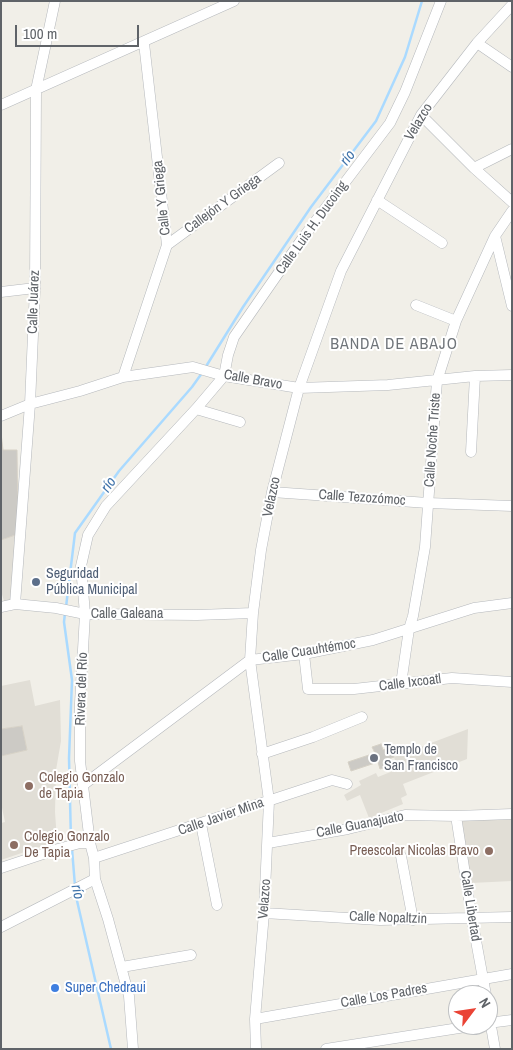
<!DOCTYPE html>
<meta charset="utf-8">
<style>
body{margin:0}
#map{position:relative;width:513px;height:1050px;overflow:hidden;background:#f1efe8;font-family:"Archivo Narrow",sans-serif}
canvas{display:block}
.frame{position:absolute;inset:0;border:2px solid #5f6368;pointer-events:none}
.north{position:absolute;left:448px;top:985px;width:50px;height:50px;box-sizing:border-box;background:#fff;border:1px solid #bfc1c3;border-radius:50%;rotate:59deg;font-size:14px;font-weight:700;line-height:20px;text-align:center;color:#5f6368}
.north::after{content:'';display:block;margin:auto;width:18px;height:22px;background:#ea4335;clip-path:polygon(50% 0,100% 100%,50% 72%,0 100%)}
.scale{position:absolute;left:15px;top:25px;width:124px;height:22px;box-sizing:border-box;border:2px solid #5f6368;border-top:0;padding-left:6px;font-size:15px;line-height:18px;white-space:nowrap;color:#5f6368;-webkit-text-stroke:4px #fff;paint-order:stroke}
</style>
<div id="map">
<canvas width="513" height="1050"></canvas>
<div class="frame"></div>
<div class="north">N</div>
<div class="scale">100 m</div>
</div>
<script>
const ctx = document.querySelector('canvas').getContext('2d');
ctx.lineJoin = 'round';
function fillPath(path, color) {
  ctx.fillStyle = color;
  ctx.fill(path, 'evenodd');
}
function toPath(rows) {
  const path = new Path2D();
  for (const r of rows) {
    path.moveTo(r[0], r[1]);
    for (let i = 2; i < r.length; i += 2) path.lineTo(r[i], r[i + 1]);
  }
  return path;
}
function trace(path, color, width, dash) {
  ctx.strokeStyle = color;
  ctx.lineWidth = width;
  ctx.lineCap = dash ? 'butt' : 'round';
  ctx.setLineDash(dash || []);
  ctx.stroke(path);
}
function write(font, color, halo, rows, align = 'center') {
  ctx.font = font + ' "Archivo Narrow",sans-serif';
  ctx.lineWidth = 4;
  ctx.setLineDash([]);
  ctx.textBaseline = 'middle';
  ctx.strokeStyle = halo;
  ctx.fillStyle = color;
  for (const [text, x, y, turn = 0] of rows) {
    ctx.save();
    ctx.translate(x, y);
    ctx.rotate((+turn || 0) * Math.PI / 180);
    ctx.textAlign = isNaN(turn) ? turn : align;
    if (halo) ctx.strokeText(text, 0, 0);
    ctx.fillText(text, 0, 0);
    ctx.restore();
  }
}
const education = toPath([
 [18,534,14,599,4,601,1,591,1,540],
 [30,680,35,706,60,700,61,741,56,770,55,812,57,841,1,860,1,823,5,822,1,803,1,756,27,750,22,726,1,729,1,686],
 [468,729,467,759,403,784,407,795,401,798,403,804,369,818,360,795,347,801,344,795,361,785,359,781,376,773,378,777,398,769,394,757],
 [512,819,512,881,471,883,460,820]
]);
const stream = toPath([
 [205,368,243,307,311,207,376,121,405,57,422,1],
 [66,607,75,533,119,471,192,387,202,373],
 [65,613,64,622,72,680,69,758,71,841],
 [72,849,75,886],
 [75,892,111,1049]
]);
const building = toPath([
 [1,433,3,450,17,450,18,534,1,540,1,433],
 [22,726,27,750,1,756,1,729,22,726],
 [381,744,383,750,391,747,394,757,386,760,388,767,380,769,378,762,351,771,348,762,375,753,372,747,381,744]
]);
const street = toPath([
 [477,43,512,67],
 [1,105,234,1],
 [421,115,474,168,512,202],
 [474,168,512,149],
 [377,200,442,243],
 [495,236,512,306],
 [167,245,279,163],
 [1,292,35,288],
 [416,305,456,321],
 [123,377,167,245,144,43],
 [196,409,240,422],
 [1,416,30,404,80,391,123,377,193,367,224,376,299,388,388,385,475,376,512,375],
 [471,452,475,376],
 [272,492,428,503,512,506],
 [15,604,30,404,35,288,36,90,55,1],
 [1,607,15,604,56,608,85,614,197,615,253,613],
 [304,654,308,689,354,689,452,678,512,682],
 [401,684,409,629,413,616,425,547,437,381,456,321,495,236,512,211],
 [262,754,313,737,362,717],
 [83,785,250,660,304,654,373,640,474,608,512,603],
 [456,816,472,919,486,995],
 [201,824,217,905],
 [268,843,348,829,405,815,456,816,512,814],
 [401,856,413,920],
 [94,858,332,780,347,784],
 [1,868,58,849,80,843,90,843],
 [264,913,380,920,512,917],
 [1,927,95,879],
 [122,967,191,955],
 [488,1009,495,1049],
 [255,1019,512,974],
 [488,1023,512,1020],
 [133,1049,129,996,108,919,95,879,94,858,90,843,80,761,80,703,85,614,81,566,88,535,106,506,196,409,224,376,228,355,234,337,302,239,390,123,405,92,441,1],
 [256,1049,255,1019,264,913,269,801,250,660,253,613,261,550,272,492,299,388,341,271,421,115,477,43,512,5],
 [326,1049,478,1025]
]);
const markers = [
 [36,582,5,"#5c6f8a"],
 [374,758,5,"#6b7280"],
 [29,786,5,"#8d6e63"],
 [14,845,5,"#8d6e63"],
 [489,851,5,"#8d6e63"],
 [55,988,5,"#3f7fe0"]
];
const streetNames = [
 ["Velazco",419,122,-59],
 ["Calle Y Griega",162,198,-96],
 ["Callejón Y Griega",223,204,-36],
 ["Calle Luis H. Ducoing",312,228,-54],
 ["Calle Juárez",34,302,-88],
 ["Calle Bravo",253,380,10],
 ["Calle Noche Triste",433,440,-86],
 ["Velazco",272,497,-78],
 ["Calle Tezozómoc",362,498,4],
 ["Calle Galeana",127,614],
 ["Calle Cuauhtémoc",309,651,-9],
 ["Calle Ixcoatl",410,683,-7],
 ["Rivera del Río",82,689,-88],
 ["Calle Javier Mina",221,817,-19],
 ["Calle Guanajuato",360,825,-11],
 ["Velazco",265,899,-86],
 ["Calle Libertad",470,906,81],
 ["Calle Nopaltzin",388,918,2],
 ["Calle Los Padres",384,996,-10]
];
const serviceNames = [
 ["Seguridad",46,574],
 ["Pública Municipal",46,590]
];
const worshipNames = [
 ["Templo de",384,750],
 ["San Francisco",384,766]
];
const educationNames = [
 ["Colegio Gonzalo",39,778],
 ["de Tapia",39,794],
 ["Colegio Gonzalo",24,837],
 ["De Tapia",24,853],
 ["Preescolar Nicolas Bravo",479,851,"right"]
];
const shopNames = [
 ["Super Chedraui",65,988]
];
const waterNames = [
 ["río",348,158,-53],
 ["río",109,485,-55],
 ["río",77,892,78]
];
const quarterNames = [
 ["BANDA DE ABAJO",394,345]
];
fillPath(education, '#e1ded6');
trace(stream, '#aadaff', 2.5);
fillPath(building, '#cccac5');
trace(building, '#d6d1c6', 1);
trace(street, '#b5b8bc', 11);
trace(street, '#fff', 10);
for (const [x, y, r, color] of markers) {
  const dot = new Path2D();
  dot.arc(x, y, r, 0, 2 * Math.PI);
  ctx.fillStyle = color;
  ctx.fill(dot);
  trace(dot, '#fff', 2);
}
write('14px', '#5f6368', '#fff', streetNames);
write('14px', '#4e5e75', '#fff', serviceNames, 'left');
write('14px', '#5b616d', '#fff', worshipNames, 'left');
write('14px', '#785e54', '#fff', educationNames, 'left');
write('14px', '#366cbe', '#fff', shopNames, 'left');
write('italic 15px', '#4174aa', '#fff', waterNames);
ctx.letterSpacing = '1px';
write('16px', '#70757a', '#fff', quarterNames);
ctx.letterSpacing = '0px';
</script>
